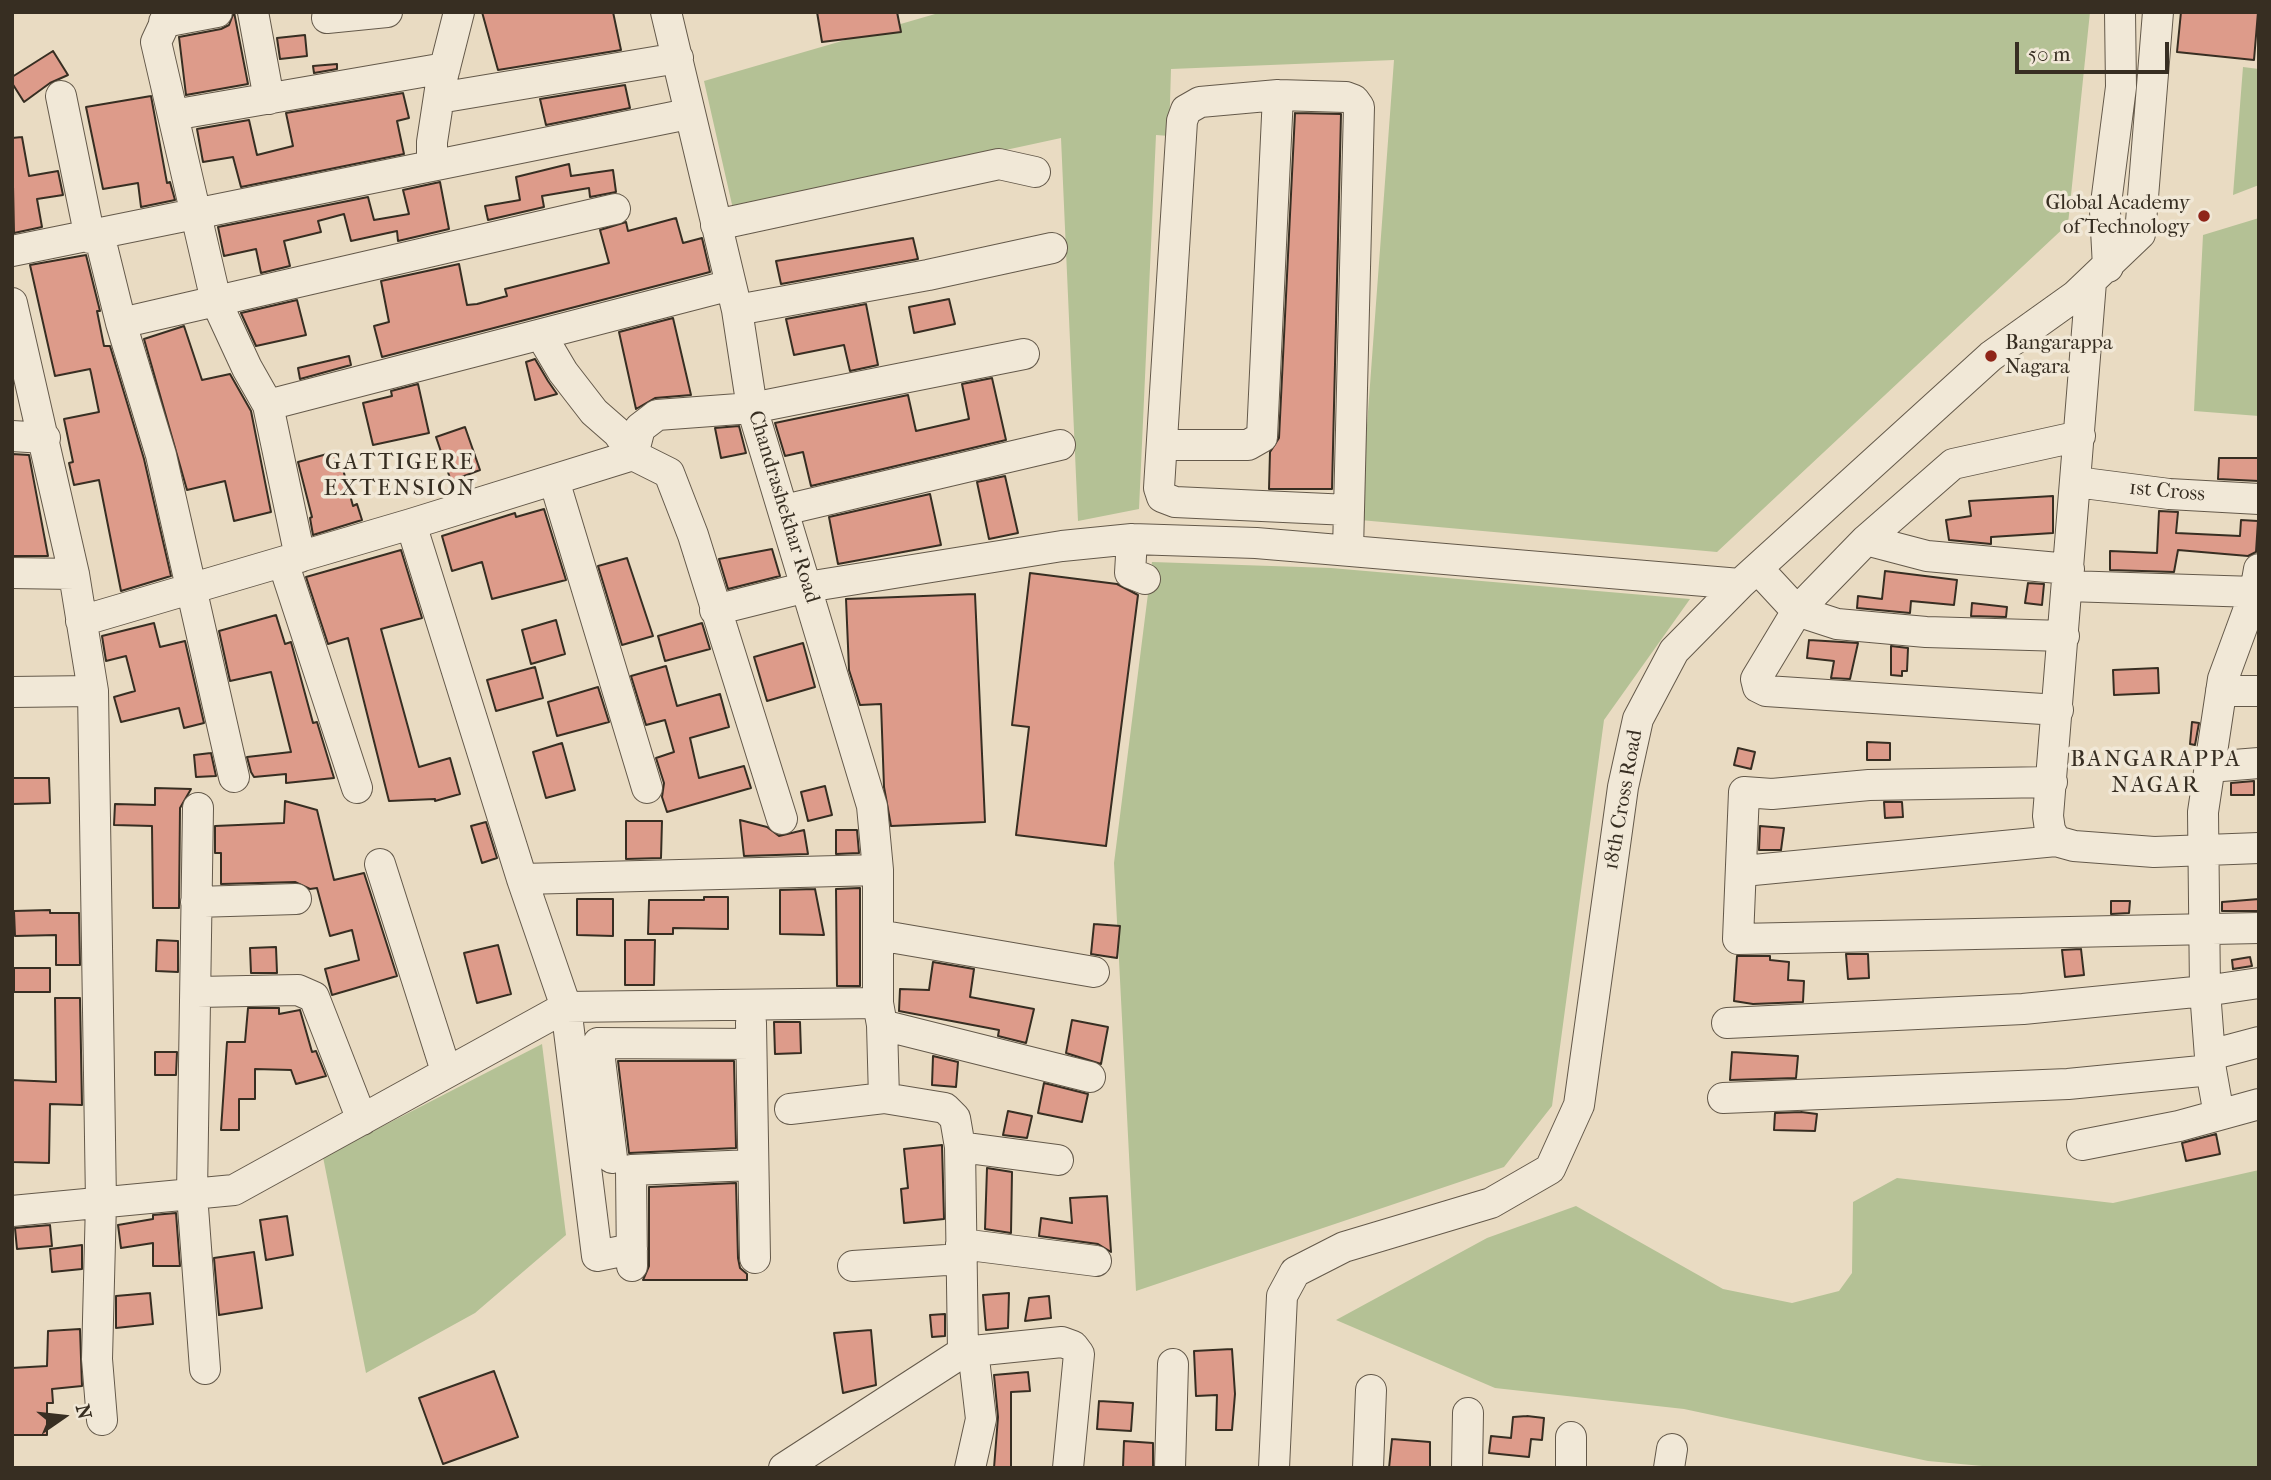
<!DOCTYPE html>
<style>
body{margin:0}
#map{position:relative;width:2271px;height:1480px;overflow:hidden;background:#e9dbc2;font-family:"IM FELL French Canon",serif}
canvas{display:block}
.frame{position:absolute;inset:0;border:14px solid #372e22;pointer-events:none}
.north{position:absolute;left:28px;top:1382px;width:70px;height:70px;-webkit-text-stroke:5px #f1e8d7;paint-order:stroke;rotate:76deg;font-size:19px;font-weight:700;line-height:28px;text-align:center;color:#372e22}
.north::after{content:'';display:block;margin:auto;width:24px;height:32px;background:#372e22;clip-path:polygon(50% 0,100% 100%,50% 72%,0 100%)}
.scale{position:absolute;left:2015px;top:42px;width:154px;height:32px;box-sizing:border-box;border:4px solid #372e22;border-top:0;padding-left:9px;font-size:21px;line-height:24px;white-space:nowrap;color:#372e22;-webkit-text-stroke:5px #f1e8d7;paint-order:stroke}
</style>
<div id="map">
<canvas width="2271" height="1480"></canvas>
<div class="frame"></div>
<div class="north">N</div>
<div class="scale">50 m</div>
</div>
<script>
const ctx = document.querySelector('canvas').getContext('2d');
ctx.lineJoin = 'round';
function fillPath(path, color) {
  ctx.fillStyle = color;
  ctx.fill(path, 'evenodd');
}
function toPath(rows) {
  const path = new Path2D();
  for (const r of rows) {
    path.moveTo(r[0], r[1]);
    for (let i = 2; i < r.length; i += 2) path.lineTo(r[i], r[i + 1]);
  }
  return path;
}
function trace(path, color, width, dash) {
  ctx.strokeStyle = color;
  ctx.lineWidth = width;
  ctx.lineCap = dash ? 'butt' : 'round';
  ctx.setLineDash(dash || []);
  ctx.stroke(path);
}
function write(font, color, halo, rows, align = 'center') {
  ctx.font = font + ' "IM FELL French Canon",serif';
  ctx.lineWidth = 7;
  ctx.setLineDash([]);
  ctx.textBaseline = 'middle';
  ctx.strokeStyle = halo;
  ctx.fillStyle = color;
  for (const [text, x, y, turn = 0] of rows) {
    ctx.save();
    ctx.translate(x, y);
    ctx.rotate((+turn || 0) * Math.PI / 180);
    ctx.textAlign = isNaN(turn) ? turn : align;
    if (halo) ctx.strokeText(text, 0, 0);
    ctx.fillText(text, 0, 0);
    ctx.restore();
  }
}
const green = toPath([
 [942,12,2090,12,2068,224,1717,552,1360,520,1394,60,1171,69,1169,136,1156,135,1139,509,1078,521,1061,138,733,209,704,81],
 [2243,67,2259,69,2259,185,2233,195],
 [2259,218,2259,416,2194,411,2203,235],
 [1152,562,1331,568,1690,599,1604,720,1552,1106,1504,1167,1136,1291,1114,863],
 [542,1044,566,1235,475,1313,366,1373,323,1157],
 [2259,1170,2259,1468,2004,1468,1928,1461,1684,1409,1495,1388,1336,1320,1487,1238,1576,1206,1723,1289,1792,1303,1839,1291,1852,1273,1853,1202,1897,1178,2113,1203]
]);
const building = toPath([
 [234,12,248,84,186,95,179,37,221,29,229,25,234,12],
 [482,12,613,12,621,50,498,70,482,12],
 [817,12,897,12,901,32,822,42,817,12],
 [2181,12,2258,12,2254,60,2177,52,2181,12],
 [305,35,307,56,280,59,277,38,305,35],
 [53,51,68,75,50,83,24,102,12,83,12,77,53,51],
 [337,64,337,69,314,73,313,66,337,64],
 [625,85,630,108,546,125,540,99,625,85],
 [403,93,409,118,397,121,404,154,241,187,233,157,203,162,197,129,249,120,257,155,293,146,286,113,403,93],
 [151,96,167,183,170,182,175,200,141,207,138,183,103,189,86,107,151,96],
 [1295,113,1341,114,1332,489,1269,489,1270,452,1279,438,1295,113],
 [22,137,29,176,58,171,63,195,37,199,42,227,14,233,12,138,22,137],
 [569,164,571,176,613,170,616,192,590,197,589,188,542,196,544,207,488,220,485,206,520,200,516,177,569,164],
 [440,182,449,229,398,241,397,231,351,241,344,214,318,221,321,232,284,241,290,266,261,273,256,249,224,256,218,227,368,197,374,220,409,214,403,190,440,182],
 [676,218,683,243,702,238,710,272,382,357,374,326,389,322,381,281,459,264,467,305,477,304,507,296,505,289,609,263,600,230,626,222,628,231,676,218],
 [913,238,918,259,781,284,776,261,913,238],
 [86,255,100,311,97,311,104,346,110,346,144,459,171,576,121,591,99,480,74,485,69,463,73,462,64,419,99,412,91,373,90,369,55,376,30,265,86,255],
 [949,299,955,324,914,333,909,307,949,299],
 [297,300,306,335,256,346,241,313,297,300],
 [866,304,878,365,850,371,844,345,794,355,786,319,866,304],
 [673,318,691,395,655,398,636,409,619,332,673,318],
 [184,326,202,380,230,374,251,411,271,512,234,521,225,481,187,490,144,339,184,326],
 [349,356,351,365,300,379,298,368,349,356],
 [535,359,548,381,557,394,535,400,526,362,535,359],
 [992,378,1006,440,811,486,803,452,785,456,775,423,908,395,916,431,969,419,962,384,992,378],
 [418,384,429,433,373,445,363,403,392,396,391,391,418,384],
 [739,426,746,453,721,458,715,428,739,426],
 [465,427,480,470,451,481,436,437,465,427],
 [338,451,353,506,357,504,362,520,313,535,310,518,312,517,298,462,338,451],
 [12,454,29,455,48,556,12,556,12,454],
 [2219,458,2259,458,2259,481,2218,479,2219,458],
 [1005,476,1018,533,989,539,977,482,1005,476],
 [930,494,941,545,838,564,829,517,930,494],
 [2053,496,2053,533,1991,537,1991,544,1949,540,1946,520,1971,516,1969,501,2053,496],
 [544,509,566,580,492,599,482,562,452,571,442,536,515,513,516,517,544,509],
 [2159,511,2178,512,2176,533,2240,536,2241,520,2258,521,2256,552,2248,556,2178,550,2174,572,2110,570,2110,551,2157,553,2159,511],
 [772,549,780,576,728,589,719,559,772,549],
 [401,550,422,618,381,629,419,767,450,758,460,794,435,801,435,799,389,801,348,638,328,644,306,577,401,550],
 [627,558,653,636,622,645,598,566,627,558],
 [1885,571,1957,580,1954,605,1911,601,1910,613,1857,608,1858,596,1882,599,1885,571],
 [1030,573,1117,584,1138,595,1106,846,1016,835,1029,727,1012,725,1030,573],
 [2028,583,2044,584,2042,605,2025,603,2028,583],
 [975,594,985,822,891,826,884,787,881,704,860,705,849,670,846,599,975,594],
 [1972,603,2007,607,2006,617,1971,616,1972,603],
 [276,615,285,644,291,642,313,723,317,722,334,778,286,783,286,774,254,777,251,772,247,757,291,752,271,672,230,681,219,631,276,615],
 [556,620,565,654,531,664,522,630,556,620],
 [154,623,160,647,185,641,204,723,184,728,179,708,121,722,114,697,135,691,126,656,106,661,102,636,154,623],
 [702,623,710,649,665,661,658,636,702,623],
 [1809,640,1858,643,1850,679,1831,678,1834,661,1807,658,1809,640],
 [803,643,815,687,767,701,754,657,803,643],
 [1891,646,1908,648,1907,671,1902,671,1902,676,1891,675,1891,646],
 [666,666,677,706,720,694,729,727,690,738,699,778,744,766,751,788,667,812,662,797,664,783,656,758,674,752,665,720,646,725,631,676,666,666],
 [535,667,543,698,496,711,487,680,535,667],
 [2158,668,2159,693,2114,695,2113,670,2158,668],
 [598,687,609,722,557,736,548,702,598,687],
 [2192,722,2199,723,2195,745,2190,744,2192,722],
 [1867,742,1890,743,1890,760,1867,760,1867,742],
 [562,743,575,790,546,798,533,752,562,743],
 [1738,748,1755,752,1751,769,1734,765,1738,748],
 [211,753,216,776,196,777,194,755,211,753],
 [13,778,49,778,50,803,13,804,13,778],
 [2254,781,2254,795,2231,795,2231,783,2254,781],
 [825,786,832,815,808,821,801,792,825,786],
 [155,788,191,789,180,808,179,908,153,908,152,826,114,825,115,804,155,805,155,788],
 [285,801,317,810,334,880,364,873,397,976,332,995,325,969,359,960,352,930,330,936,317,888,310,889,295,882,221,884,221,853,215,853,215,826,284,823,285,801],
 [1884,802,1902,802,1903,817,1885,818,1884,802],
 [740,820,767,827,779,836,804,830,808,854,744,856,740,820],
 [626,821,662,821,661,858,626,859,626,821],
 [486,822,497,858,482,863,471,826,486,822],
 [1760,826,1784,828,1781,850,1759,850,1760,826],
 [836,830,857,830,859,853,836,854,836,830],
 [860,888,860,986,837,986,836,889,860,888],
 [815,889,824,935,780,934,780,890,815,889],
 [704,897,728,897,728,929,673,928,673,934,648,934,649,900,704,900,704,897],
 [577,899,613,899,613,936,577,935,577,899],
 [2259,899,2259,911,2222,911,2222,902,2259,899],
 [2111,901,2130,901,2129,913,2111,914,2111,901],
 [50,910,50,913,79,913,80,965,56,965,56,935,15,936,14,911,50,910],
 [1094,924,1120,926,1117,958,1091,954,1094,924],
 [157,940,178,941,178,972,156,971,157,940],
 [625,940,655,940,654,985,625,985,625,940],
 [498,945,511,994,477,1003,464,953,498,945],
 [276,947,277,973,251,973,250,948,276,947],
 [2081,949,2084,975,2065,977,2062,950,2081,949],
 [1846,954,1868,954,1869,978,1848,979,1846,954],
 [1737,956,1770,956,1770,960,1789,962,1788,980,1804,981,1803,1002,1753,1004,1734,1001,1737,956],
 [2250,957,2252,966,2233,969,2232,960,2250,957],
 [933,962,974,969,970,997,1034,1009,1026,1043,998,1036,999,1030,899,1011,900,989,929,990,933,962],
 [14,968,50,968,50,992,14,992,14,968],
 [55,998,80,998,82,1105,50,1104,49,1163,12,1162,12,1080,56,1082,55,998],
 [248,1008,279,1008,279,1014,300,1010,312,1052,316,1051,326,1076,296,1084,291,1070,255,1069,255,1099,239,1099,239,1130,221,1130,227,1042,245,1042,248,1008],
 [1072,1020,1108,1027,1101,1064,1066,1053,1072,1020],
 [774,1022,800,1022,801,1053,775,1054,774,1022],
 [155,1052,177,1052,176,1075,155,1075,155,1052],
 [1732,1052,1798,1056,1796,1078,1730,1080,1732,1052],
 [933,1056,958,1062,956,1087,932,1085,933,1056],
 [618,1061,734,1061,736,1148,629,1153,618,1061],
 [1044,1083,1088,1094,1082,1122,1038,1113,1044,1083],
 [1008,1111,1032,1116,1027,1138,1003,1135,1008,1111],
 [1801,1112,1817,1114,1815,1131,1774,1130,1775,1113,1801,1112],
 [2216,1134,2220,1154,2186,1161,2182,1143,2216,1134],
 [942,1145,944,1219,904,1223,901,1189,908,1188,904,1149,942,1145],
 [987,1168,1012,1172,1011,1233,985,1229,987,1168],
 [736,1183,738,1258,740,1268,747,1274,747,1280,643,1280,649,1266,649,1187,736,1183],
 [1107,1196,1111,1252,1098,1244,1039,1236,1041,1218,1072,1223,1070,1198,1107,1196],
 [176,1213,180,1266,153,1266,153,1243,121,1248,118,1225,153,1219,153,1215,176,1213],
 [287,1216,293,1255,266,1260,260,1220,287,1216],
 [50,1225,52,1246,17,1249,15,1228,50,1225],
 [82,1245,82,1269,52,1272,50,1249,82,1245],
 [254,1252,262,1308,219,1315,214,1258,254,1252],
 [150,1293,153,1324,116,1328,116,1296,150,1293],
 [1009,1293,1008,1328,986,1330,983,1295,1009,1293],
 [1049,1296,1051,1318,1025,1321,1029,1298,1049,1296],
 [945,1314,945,1336,932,1337,930,1315,945,1314],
 [80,1329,82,1386,52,1389,53,1403,47,1403,47,1435,12,1435,12,1368,47,1366,48,1331,80,1329],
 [871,1330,876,1385,843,1393,834,1333,871,1330],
 [1232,1349,1235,1394,1232,1430,1216,1430,1217,1395,1196,1396,1194,1351,1232,1349],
 [494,1371,518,1437,443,1464,419,1398,494,1371],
 [1028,1372,1030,1391,1011,1392,1011,1468,994,1468,998,1417,994,1375,1028,1372],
 [1099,1401,1133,1403,1131,1431,1097,1429,1099,1401],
 [1527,1416,1544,1418,1542,1440,1531,1439,1529,1457,1489,1453,1491,1436,1511,1438,1513,1417,1527,1416],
 [1392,1439,1430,1442,1430,1468,1389,1468,1392,1439],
 [1124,1441,1153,1443,1153,1468,1123,1468,1124,1441]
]);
const minor = toPath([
 [170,12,156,42,216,301,247,368,268,405,300,557],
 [253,12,269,99],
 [666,12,737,310,752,408,872,806,878,870,878,1003],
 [327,18,387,12],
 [164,22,217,12],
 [61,96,90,238],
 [439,98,678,58],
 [173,115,445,68],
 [432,166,432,142,441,83,459,12],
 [716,225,999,164,1035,172],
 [99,234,121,323,161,455,234,777],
 [12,251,688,114],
 [2108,267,2105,211,2121,87,2120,12],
 [2091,282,2048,816,2050,830,2056,841,2074,846,2154,852,2259,848],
 [12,303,74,574,93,691,101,1202,97,1359,102,1420],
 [737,310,928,275,1052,248],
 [121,323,615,209],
 [541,335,563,372,594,412,618,433,633,455,669,473,693,535,782,819],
 [268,405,731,285],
 [12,436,45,438],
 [1162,445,1248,445,1262,437,1278,95],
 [554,480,647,788],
 [2076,482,2169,494,2259,499],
 [784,510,1060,445],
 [411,524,522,879,566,1007,597,1256,632,1249],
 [1132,539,1130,573,1145,579],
 [1866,540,1927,556,2069,569],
 [1348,550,1359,107,1354,100,1346,97,1278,95,1200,102,1186,110,1182,121,1159,488,1162,497,1175,502,1349,510],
 [283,562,357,788],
 [1759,570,1797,611,1837,624,1926,632,2064,636],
 [12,573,74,574],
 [2067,586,2255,592],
 [715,610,807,587,1062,546,1132,539,1256,543,1740,584],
 [81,621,411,524,633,455,640,428,657,415,752,408,1024,354],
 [2221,691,2259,691],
 [12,692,93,691],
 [2058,710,1766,691,1758,687,1756,679,1797,611,1866,540,1953,464,2080,436],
 [2209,767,2259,763],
 [2052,782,1869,785,1772,794,1744,792,1738,939,2259,928],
 [198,808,192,1194,205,1369],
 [380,864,446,1071],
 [1743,871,2056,841],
 [522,879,878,870],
 [196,902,296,899],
 [878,935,1094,972],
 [197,992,298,990,314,997,362,1120],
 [751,1023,755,1258],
 [1727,1023,2023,1009,2205,991,2259,983],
 [882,1025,1090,1077],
 [2210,1055,2259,1042],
 [1723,1098,2068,1084,2211,1070],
 [790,1109,884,1098],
 [2219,1115,2211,1070,2205,991,2203,812,2223,679,2255,592,2259,569],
 [2082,1145,2179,1126,2259,1104],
 [960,1147,1058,1160],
 [612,1158,598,1043,751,1044],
 [12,1211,234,1190,566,1007,878,1003,882,1025,884,1098,945,1108,955,1118,960,1147,963,1352,1062,1342,1073,1346,1079,1354,1068,1468],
 [961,1244,1096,1261],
 [632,1266,631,1170,753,1165],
 [853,1266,962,1259],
 [1571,1437,1571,1468],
 [784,1468,963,1352],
 [970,1468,981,1419,973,1350],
 [1170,1468,1173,1364],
 [1274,1468,1282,1296,1295,1272,1344,1247,1491,1203,1550,1169,1579,1105,1623,787,1638,719,1674,651,1740,584,1991,356,2075,296,2140,234,2158,12],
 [1368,1468,1371,1390],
 [1467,1468,1468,1413],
 [1669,1468,1672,1449]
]);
const markers = [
 [2204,216,7,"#8f2418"],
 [1991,356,7,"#8f2418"]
];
const poiNames = [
 ["Global Academy",2190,204],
 ["of Technology",2190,228],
 ["Bangarappa",2005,344,"left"],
 ["Nagara",2005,368,"left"]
];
const streetNames = [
 ["1st Cross",2167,492,5],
 ["Chandrashekhar Road",783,507,73],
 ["18th Cross Road",1624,800,-80]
];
const neighbourhoodNames = [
 ["GATTIGERE",400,463],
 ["EXTENSION",400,489],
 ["BANGARAPPA",2156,760],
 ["NAGAR",2156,786]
];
fillPath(green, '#b4c195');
fillPath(building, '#dd9b8a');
trace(building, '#372e22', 2);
trace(minor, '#64594a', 32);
trace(minor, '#f1e8d7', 30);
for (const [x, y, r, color] of markers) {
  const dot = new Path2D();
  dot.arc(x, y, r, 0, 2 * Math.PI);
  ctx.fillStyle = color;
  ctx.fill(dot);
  trace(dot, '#f1e8d7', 2.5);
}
write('21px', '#372e22', '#f1e8d7', poiNames, 'right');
write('21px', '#372e22', '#f1e8d7', streetNames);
ctx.letterSpacing = '2px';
write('23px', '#372e22', '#f1e8d7', neighbourhoodNames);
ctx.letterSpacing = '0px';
</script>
